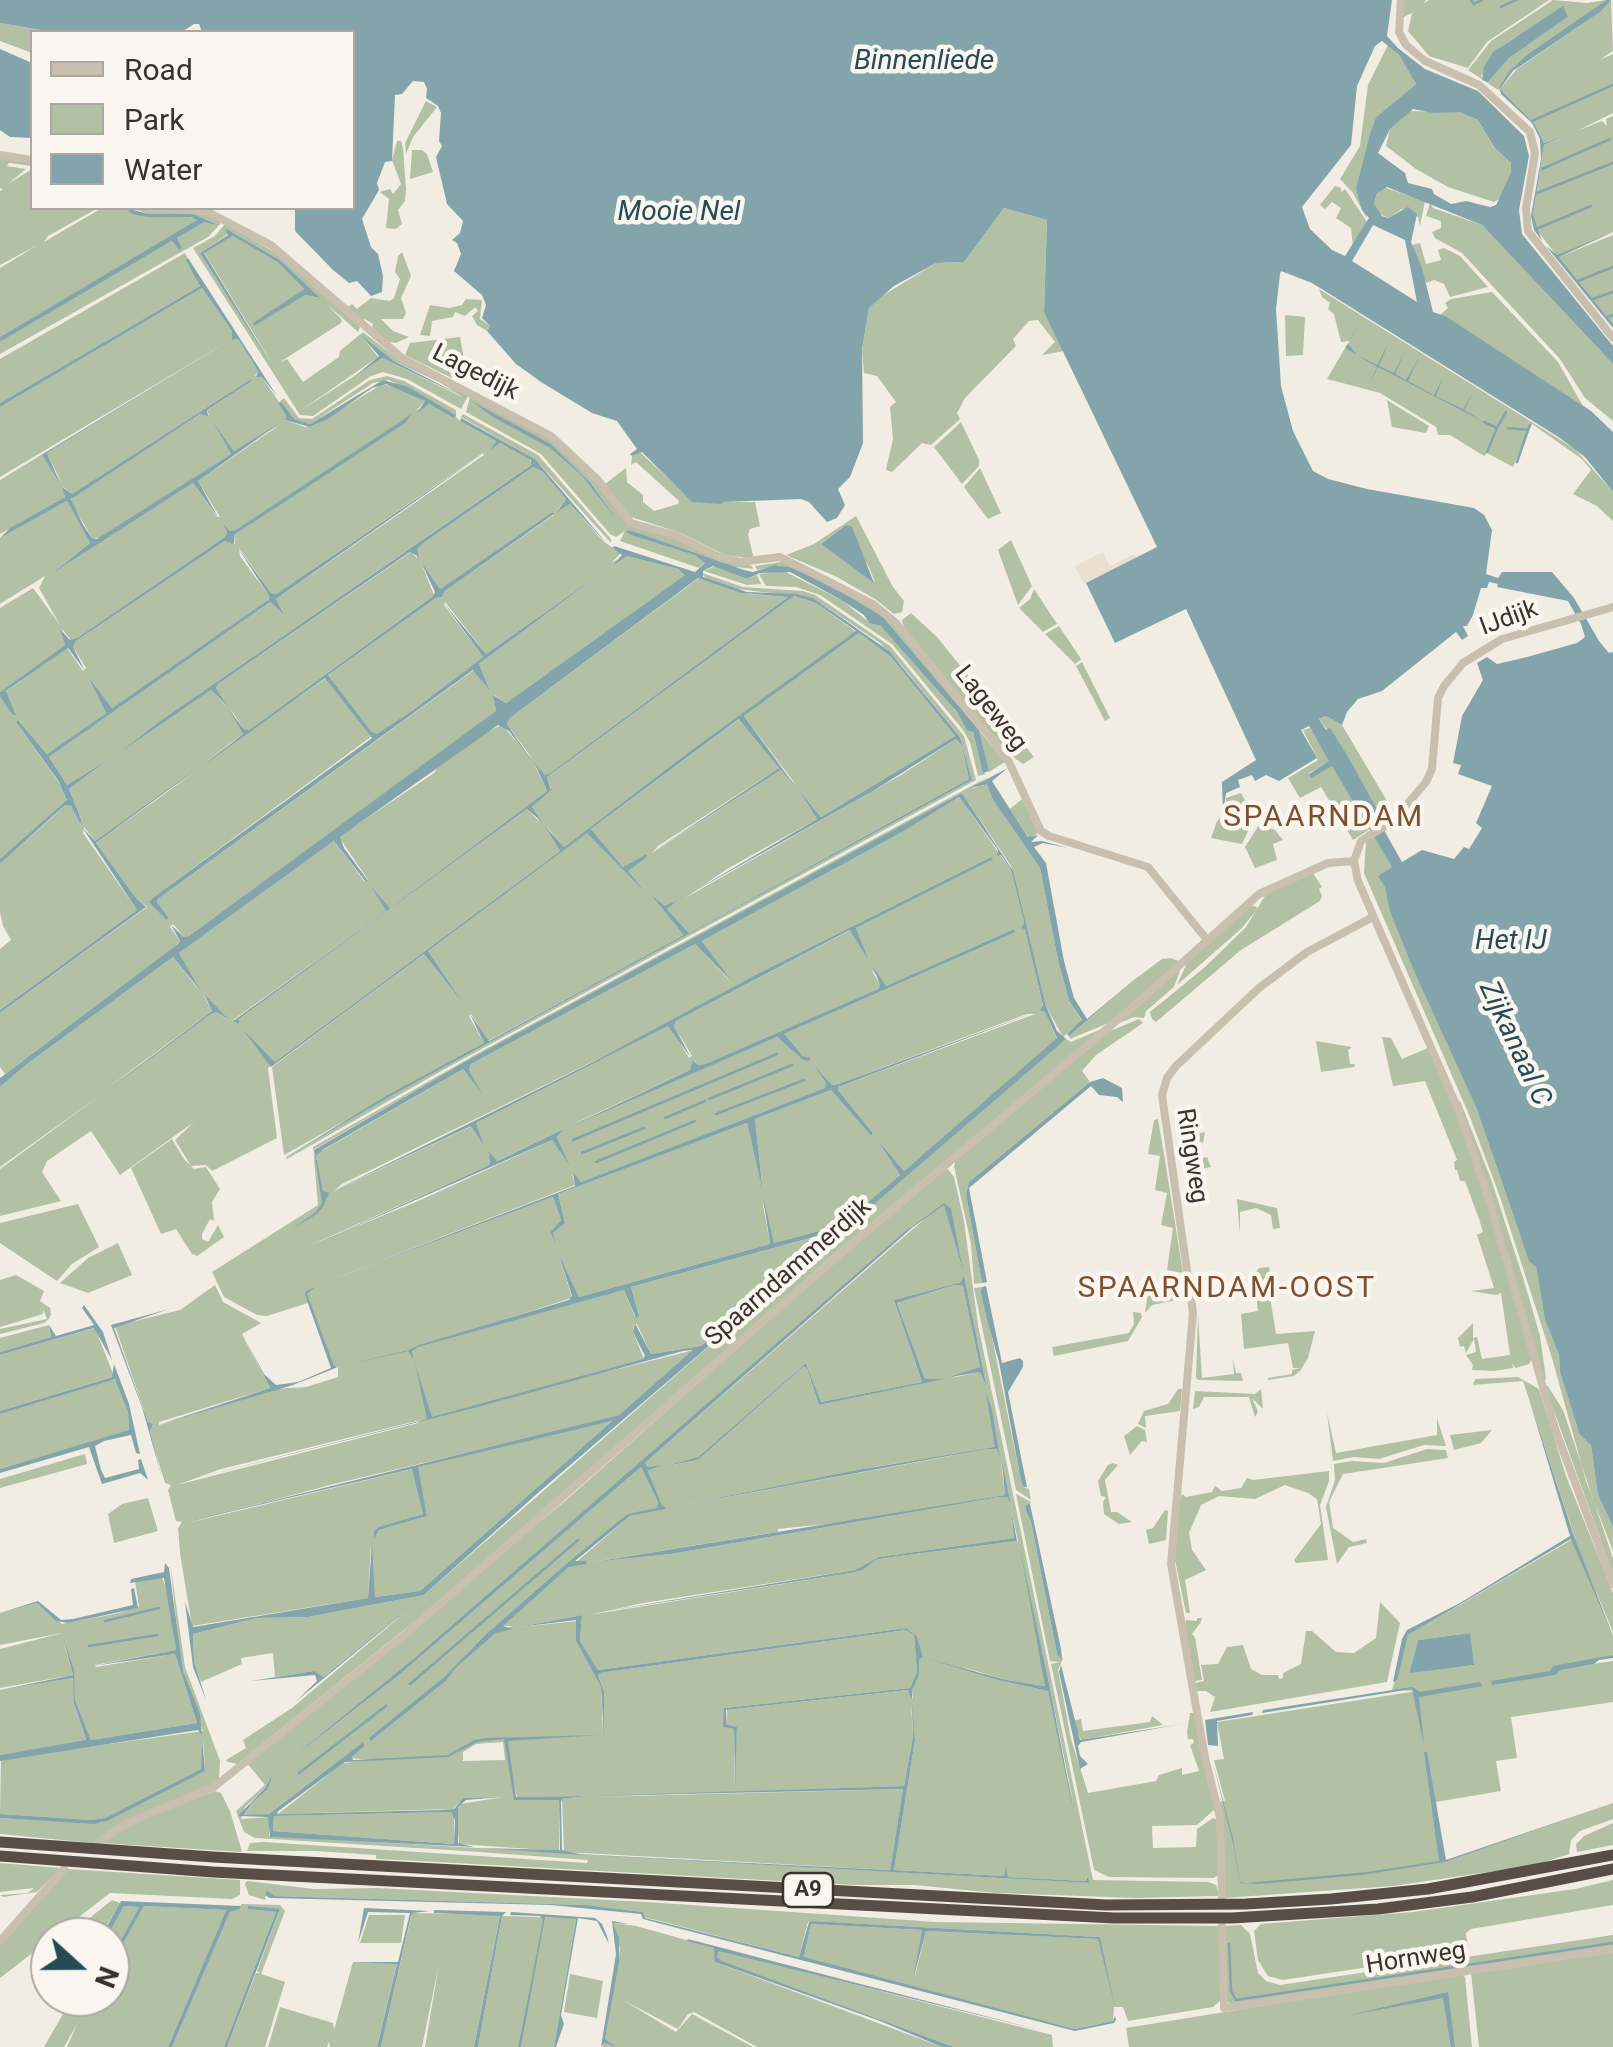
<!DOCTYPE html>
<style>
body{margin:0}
#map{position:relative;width:1613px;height:2047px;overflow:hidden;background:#f2ede3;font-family:Roboto,sans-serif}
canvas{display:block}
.legend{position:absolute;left:30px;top:30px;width:325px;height:180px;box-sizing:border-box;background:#f9f6ef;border:2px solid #aca8a1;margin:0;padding:12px 18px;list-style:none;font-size:30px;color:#39322d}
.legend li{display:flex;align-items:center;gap:20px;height:50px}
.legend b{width:50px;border:2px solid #aca8a1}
.north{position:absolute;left:30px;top:1917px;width:100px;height:100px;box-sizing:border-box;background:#f9f6ef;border:2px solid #aca8a1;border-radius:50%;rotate:111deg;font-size:28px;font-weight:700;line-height:40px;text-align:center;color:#39322d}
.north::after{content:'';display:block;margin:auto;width:35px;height:45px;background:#264b56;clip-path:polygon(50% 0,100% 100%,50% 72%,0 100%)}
</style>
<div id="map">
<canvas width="1613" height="2047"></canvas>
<ul class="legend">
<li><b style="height:12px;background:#c9bfaf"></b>Road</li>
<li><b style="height:28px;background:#b2c0a4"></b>Park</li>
<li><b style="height:28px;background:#84a4ac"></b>Water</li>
</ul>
<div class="north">N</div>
</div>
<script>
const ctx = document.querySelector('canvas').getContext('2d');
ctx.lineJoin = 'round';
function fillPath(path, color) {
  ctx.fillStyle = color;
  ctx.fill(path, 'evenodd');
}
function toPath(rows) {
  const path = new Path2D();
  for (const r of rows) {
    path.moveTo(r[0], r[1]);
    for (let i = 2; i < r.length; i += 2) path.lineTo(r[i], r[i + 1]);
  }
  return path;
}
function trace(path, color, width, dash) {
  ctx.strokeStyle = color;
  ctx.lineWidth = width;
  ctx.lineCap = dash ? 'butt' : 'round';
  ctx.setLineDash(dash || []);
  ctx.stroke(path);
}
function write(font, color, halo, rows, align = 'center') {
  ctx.font = font + ' Roboto,sans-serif';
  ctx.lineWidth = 9;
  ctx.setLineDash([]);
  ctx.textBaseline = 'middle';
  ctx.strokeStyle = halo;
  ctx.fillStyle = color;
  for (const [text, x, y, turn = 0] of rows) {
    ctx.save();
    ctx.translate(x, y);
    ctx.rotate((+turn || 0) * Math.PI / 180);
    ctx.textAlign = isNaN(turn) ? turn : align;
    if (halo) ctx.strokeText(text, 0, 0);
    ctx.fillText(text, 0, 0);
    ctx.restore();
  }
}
const green = toPath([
 [1403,0,1426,0,1423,4,1429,0,1549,0,1487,42,1468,68,1429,56,1408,31,1412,13,1402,18],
 [1553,0,1587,3,1606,0,1514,66,1498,90,1468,70,1491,41],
 [1568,17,1509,58,1488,82,1481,77,1494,52,1512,39,1545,20],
 [1611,0,1613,51,1599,60,1613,54,1613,113,1577,131,1602,121,1607,126,1606,119,1613,116,1613,232,1557,256,1536,229,1533,215,1544,145,1564,137,1544,143,1534,123,1500,89,1517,69,1594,16],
 [0,23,53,32,32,32,32,53,0,41],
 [1388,45,1399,55,1416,84,1376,117,1370,133,1356,188,1368,221,1353,193,1340,179,1360,146,1368,85],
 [426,101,437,107,413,137,406,154,405,143],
 [1409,111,1459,112,1478,120,1493,146,1511,163,1511,172,1499,199,1494,202,1448,187,1416,169,1386,146,1390,129],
 [397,141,401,141,403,148,406,189,405,201,398,210,402,224,396,229,386,228,389,199,380,192,390,189,393,194,401,184,392,160],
 [412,150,422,150,427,154,433,172,410,179],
 [0,158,32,163,32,166,9,163,7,166,26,169,8,184,32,169,32,208,98,208,48,236,44,242,102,208,126,208,147,217,191,217,198,220,0,337,0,268,38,245,0,265,0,191,3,189,0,188],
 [1335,186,1341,188,1341,192,1345,189,1367,222,1353,247,1351,228,1336,218,1341,208,1332,202,1325,209,1320,205],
 [1383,187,1425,201,1420,226,1418,217,1402,209,1388,218,1377,212,1374,204,1377,193],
 [1430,203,1433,208,1482,225,1613,364,1613,421,1585,398,1560,359,1462,253,1435,238,1432,232,1441,228,1441,221,1426,216],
 [132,208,208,215,221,223,208,237,0,354,0,342,172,241,179,249,182,248,177,238,204,221,218,224,194,214,149,214],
 [1004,208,1047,220,1044,311,1064,351,1042,355,1055,342,1038,320,1029,321,1013,339,1016,346,965,398,957,413,960,419,931,445,922,443,892,472,886,470,893,439,890,407,896,402,877,376,864,373,862,351,869,308,882,296,936,263,964,262],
 [225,224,276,253,360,327,358,332,328,305,342,320,341,323,280,362,287,359,303,382,339,357,340,351,363,332,394,356,439,378,468,396,461,409,407,379,383,372,371,376,313,416,300,415,193,248,215,236],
 [225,228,280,260,319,298,305,295,254,323,304,289,280,263,233,236,204,252,274,367,200,253,228,234],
 [361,335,394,361,441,383,464,398,382,358,300,411,378,357],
 [1613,235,1613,324,1559,257],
 [1420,243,1426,264,1441,260,1438,250,1444,248,1460,256,1488,287,1450,297,1444,284,1434,280,1426,283,1412,245],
 [402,252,411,276,401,298,406,313,403,319,381,319,393,331,409,337,396,343,384,341,372,330,373,324,365,319,361,321,346,308,352,304,357,309,371,298,390,301,394,298,400,279,395,272,398,256],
 [185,253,200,286,0,403,0,359],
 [202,288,232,331,232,340,238,339,252,361,258,372,255,376,262,377,279,402,286,415,285,420,305,427,316,425,382,384,403,389,425,401,416,411,429,404,453,418,455,414,389,380,373,383,310,424,293,419,280,401,284,398,299,418,312,419,370,380,387,376,404,381,456,410,456,417,460,421,496,441,489,451,500,443,529,458,532,464,157,723,115,756,211,690,226,706,216,688,218,684,411,552,417,558,417,550,422,544,533,467,543,472,566,499,557,511,570,504,604,542,621,553,612,562,627,556,674,568,685,572,685,575,506,703,494,695,496,712,189,936,185,938,173,924,170,927,180,941,173,949,5,1074,0,1067,0,1013,147,907,136,898,96,843,199,769,95,841,84,827,83,833,137,910,0,1010,0,949,11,940,3,926,0,912,0,864,65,806,0,859,0,697,15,717,4,693,67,648,83,671,86,668,73,647,76,641,225,541,235,544,234,535,367,446,237,529,230,531,222,522,227,532,225,537,77,638,71,640,62,629,65,645,0,692,0,608,33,588,60,625,39,588,45,576,0,604,0,538,67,501,90,543,50,575,193,483,217,517,220,517,198,481,281,424,234,451,211,419,231,454,100,538,92,538,72,504,72,497,200,414,209,415,207,410,252,381,251,379,72,494,63,487,65,497,0,534,0,480,42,455,61,482,47,453,227,342,0,477,0,407],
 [483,453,484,455,276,599,284,613,270,602,49,757,67,785,109,759,69,789,82,820,79,822,71,806,66,805,67,795,59,783,16,722,19,721,47,754,106,713,87,675,112,708,267,601,269,596,240,556,239,548,271,593,276,594],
 [552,512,554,515,545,521,445,591,442,597,436,598,328,675,372,732,377,735,413,710,483,657,444,605,445,602,486,654,608,568,479,664,490,691,474,670,158,899,157,902,169,918,166,920,150,903,155,896,372,736,326,678,206,761,243,734,231,710,244,729,249,730,434,595,420,560,440,589],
 [1319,289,1575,449,1613,492,1613,521,1597,506,1573,494,1591,470,1582,459,1532,424,1513,467,1487,453,1484,456,1450,435,1438,435,1436,427,1380,393,1327,379,1345,348,1357,355,1348,346,1350,341,1341,342,1334,314,1328,309,1330,303,1322,297],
 [1492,292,1558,362,1583,406,1440,315,1448,308,1445,303,1451,299],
 [466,299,482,300,480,319,490,326,487,331,477,325,472,316,478,311,475,307,465,316,455,312,453,317,432,321,430,336,420,335,430,305,449,308,462,305],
 [1285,315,1305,317,1303,355,1286,356],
 [460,337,464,359,454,379,405,355,410,343],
 [470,397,553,441,591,477,633,527,676,539,708,555,752,566,753,569,727,566,695,554,705,562,699,568,620,541,625,531,616,537,610,534,541,454,466,412],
 [471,402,551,444,590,482,623,528,581,475,550,448],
 [1387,400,1429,426,1426,433,1392,427],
 [463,414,538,455,611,539,611,543,535,459,461,417],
 [961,422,979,460,979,466,962,484,934,447],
 [639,451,693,502,755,502,760,526,750,529,748,535,754,559,725,555,681,533,631,517,605,484,626,468,627,482,643,495,643,502,654,511,678,504,679,501,636,462,631,465,632,456],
 [980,468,1001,513,988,519,964,487],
 [856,516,893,587,904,601,902,612,894,614,875,599,837,577,786,555,814,544],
 [843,527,869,567,875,582,821,544],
 [1011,540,1032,586,1018,605,998,550],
 [781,562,800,567,867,603,894,625,1005,762,989,772,979,730,883,617,803,572,779,565,757,570,755,566],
 [715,566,747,579,757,575,761,584,747,585,704,571],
 [784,571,843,601,870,623,881,626,896,639,973,732,983,772,986,774,978,776,970,742,963,730,892,644,820,595,796,587,766,586,759,574],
 [702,573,743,587,803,591,815,595,890,646,964,736,976,780,443,1070,287,1159,286,1157,393,1095,972,780,960,737,903,667,880,643,813,598,737,589,707,580],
 [699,578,748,594,788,597,550,773,545,775,535,766,547,791,390,908,370,885,386,911,233,1020,239,1023,239,1019,527,809,538,820,540,819,532,807,551,788,547,777,794,596,816,603,856,632,694,748,564,847,546,826,560,851,275,1062,241,1027,271,1065,268,1068,277,1138,212,1171,206,1165,191,1166,175,1140,194,1122,120,1175,91,1131,47,1161,42,1172,61,1201,0,1216,0,1169,102,1094,0,1167,0,1087,27,1064,173,957,199,990,179,953,334,841,365,882,368,880,339,837,434,773,438,766,484,733,502,725,533,760,507,724,510,718],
 [203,994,227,1019,216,1012,211,1014,105,1090,212,1011],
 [1034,589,1057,624,1043,632,1019,608,1030,599],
 [911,613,937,637,1034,757,1023,764,1005,751,904,628,902,620],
 [1059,626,1081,659,1075,664,1045,634],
 [859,633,891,657,955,736,821,817,798,789,817,819,727,869,685,898,901,775,956,739,962,746,969,779,689,933,667,909,678,899,665,907,651,895,685,935,488,1041,471,1014,469,1016,484,1043,284,1155,272,1067,424,954,466,1007,428,951,587,832,646,892,627,871,646,854,623,867,591,829,741,718,779,768,658,846,652,853,781,770,796,785,744,716],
 [1082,662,1110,718,1105,721,1076,666],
 [1326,716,1342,725,1390,806,1381,815,1345,753,1319,719],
 [1310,728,1330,761,1309,773,1311,777,1332,765,1370,829,1353,840,1321,787,1300,798,1288,778,1318,760,1303,730],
 [988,777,971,789,987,783,993,800,1040,868,1058,960,1069,1001,1082,1021,1063,1037,1046,1006,1011,866,962,793,597,993,461,1064,313,1150,318,1169,316,1156,320,1152,463,1069,484,1097,469,1071,471,1064,695,944,731,982,702,941,904,831,959,797,1011,870,1024,922,1021,928,1025,928,1043,1007,1057,1039,904,1171,876,1138,900,1175,841,1225,774,1243,762,1199,770,1244,579,1297,558,1252,572,1298,440,1340,624,1290,635,1317,639,1316,631,1287,832,1232,701,1346,651,1354,637,1324,634,1324,633,1332,644,1359,510,1396,694,1350,619,1415,502,1445,612,1421,420,1591,375,1597,371,1544,368,1598,192,1626,180,1553,178,1528,182,1522,176,1521,168,1490,171,1485,165,1483,154,1447,150,1431,153,1424,148,1422,115,1326,180,1310,215,1285,223,1302,261,1323,242,1334,270,1388,159,1422,159,1425,275,1389,306,1387,338,1377,338,1367,334,1365,307,1296,308,1303,267,1316,257,1315,224,1297,212,1272,318,1205,313,1147,473,1056],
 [991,857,992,859,856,928,870,963,851,930,676,1021,674,1026,692,1056,689,1058,671,1027,668,1026,476,1123,485,1147,472,1126,334,1191,342,1184,623,1047,761,972],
 [1014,929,1016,932,784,1034,792,1046,806,1058,810,1058,803,1060,777,1037,569,1126,690,1070,694,1060,698,1065,705,1064,878,989,880,985,871,969,886,986],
 [1027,1014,1035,1014,838,1087,838,1090,873,1133,871,1136,831,1090,755,1119,763,1192,747,1123,558,1194,565,1223,553,1233,557,1247,550,1232,561,1220,553,1197,321,1284,575,1185,572,1174,581,1182,825,1088,826,1083,813,1064,832,1085,838,1084],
 [564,1129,557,1137,571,1168,552,1140,416,1202,311,1245,487,1166,490,1163,488,1152,496,1161],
 [421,1420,418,1423,177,1485,221,1469],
 [499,1445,417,1467,427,1516,379,1530,374,1539,376,1529,423,1514,413,1469,187,1523,330,1485],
 [1241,793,1254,818,1242,844,1211,838,1217,821,1226,812,1226,798],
 [1022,799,1039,833,1029,838,1010,809],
 [1259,825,1275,830,1283,840,1273,844,1277,860,1255,868,1245,847],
 [1374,836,1393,867,1385,887,1389,909,1476,1107,1521,1238,1536,1267,1545,1320,1559,1355,1560,1371,1577,1427,1591,1445,1598,1495,1613,1527,1613,1551,1586,1481,1552,1358,1499,1194,1470,1117,1364,873,1366,842],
 [1313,873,1322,887,1319,889,1322,896,1320,901,1241,950,1156,1022,1152,1019,1150,1012,1205,967,1246,927,1266,894],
 [1252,905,1258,908,1242,928,1177,985,1187,963],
 [1170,958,1179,961,1111,1022,1070,1039,1069,1036,1134,980,1162,959],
 [1181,968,1174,987,1146,1011,1144,1018,1134,1017,1117,1024],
 [1139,1019,1143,1023,1096,1055,1082,1071,1090,1082,969,1182,966,1194,982,1283,974,1284,971,1244,954,1166,956,1159,1108,1032],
 [1104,1028,841,1248,441,1600,237,1764,228,1762,226,1760,246,1748,243,1740,292,1708,408,1610,321,1678,314,1671,275,1677,273,1653,241,1658,242,1664,201,1682,194,1661,193,1634,257,1618,308,1617,424,1595,1012,1082,1066,1039,1071,1042],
 [1382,1037,1391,1038,1402,1059,1428,1048,1447,1088,1471,1150,1532,1359,1529,1364,1515,1368,1512,1363,1513,1368,1494,1371,1472,1370,1473,1365,1466,1355,1476,1352,1474,1339,1466,1353,1464,1346,1460,1347,1458,1338,1473,1323,1473,1338,1477,1337,1482,1359,1510,1355,1501,1293,1496,1295,1471,1291,1494,1288,1477,1235,1483,1232,1479,1219,1465,1181,1460,1181,1457,1170,1455,1170,1454,1162,1457,1160,1425,1081,1393,1086],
 [1316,1041,1352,1047,1348,1050,1350,1064,1355,1064,1354,1067,1321,1072],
 [1460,1101,1491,1179,1524,1281,1540,1336,1546,1379,1544,1381,1458,1102],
 [1158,1119,1164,1154,1183,1273,1167,1270,1173,1228,1161,1225,1167,1193,1155,1190,1160,1156,1148,1154,1154,1120],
 [1205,1132,1203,1143,1194,1139,1191,1148,1195,1156,1200,1156,1198,1161,1203,1162,1203,1158,1207,1157,1211,1167,1189,1171,1185,1137],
 [172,1139,184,1159,194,1169,206,1167,220,1189,212,1202,214,1221,210,1219,202,1234,202,1239,208,1242,218,1225,224,1237,197,1256,192,1254,176,1229,161,1234,131,1168],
 [947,1168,954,1177,964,1221,978,1325,1093,1880,1208,1882,1216,1885,1219,1896,1136,1898,996,1893,915,1885,854,1885,400,1860,376,1859,376,1855,315,1851,247,1851,250,1843,264,1842,587,1863,588,1860,465,1851,255,1838,244,1832,236,1811,265,1785,247,1763,565,1501,844,1254],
 [937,1208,645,1463,648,1467,660,1465,648,1471,662,1505,667,1509,630,1516,575,1563,586,1561,569,1567,502,1626,512,1626,496,1633,457,1667,446,1681,371,1741,378,1732,444,1677,486,1634,567,1563,627,1514,657,1509,658,1502,641,1467,399,1675,278,1769,413,1659,904,1232],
 [964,1275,987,1389,980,1372,951,1378,980,1367,963,1286,954,1285,897,1303,925,1379,944,1379,819,1405,807,1368,803,1367,698,1460,667,1466,698,1457,806,1363,821,1402,922,1382,894,1300,961,1282],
 [968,1452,940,1458,673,1507,879,1466],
 [1001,1462,1011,1505,1007,1497,1000,1497,671,1554,592,1562,764,1534,778,1532,778,1529,846,1522,1005,1495],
 [1011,1509,1018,1541,892,1557,876,1560,863,1570,851,1573,588,1615,643,1603,855,1570,879,1557,1014,1538],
 [1023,1564,1049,1683,1074,1806,1048,1691,1002,1681,959,1666,1007,1680,1046,1686],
 [582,1615,580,1641,598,1670,906,1628,917,1636,923,1657,919,1660,919,1675,912,1691,913,1699,908,1690,727,1710,726,1724,737,1727,734,1785,734,1729,724,1727,724,1708,910,1688,917,1672,914,1635,906,1630,600,1673,598,1676,604,1691,603,1735,601,1687,576,1641,577,1621,519,1627],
 [911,1705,915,1740,894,1870,1004,1876,1006,1869,1008,1877,1085,1881,1087,1877,1089,1883,269,1836,269,1817,241,1819,245,1807,265,1788,274,1772,268,1789,253,1802,244,1816,269,1814,363,1742,365,1746,351,1758,370,1760,343,1763,278,1814,453,1809,463,1798,503,1797,460,1804,456,1812,459,1844,559,1851,559,1800,514,1800,513,1781,517,1797,586,1796,562,1799,564,1852,890,1870,903,1789,592,1797,904,1786,913,1736],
 [503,1742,505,1760,463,1761,463,1752,476,1744],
 [1237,1199,1277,1208,1280,1228,1273,1229,1271,1215,1256,1208,1240,1212,1240,1234],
 [78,1204,99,1247,72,1264,57,1281,0,1243,0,1223],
 [118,1243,132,1275,88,1293,60,1283,88,1258],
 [1269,1267,1275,1294,1270,1297,1276,1334,1315,1331,1308,1358,1300,1371,1294,1376,1268,1380,1268,1378,1292,1374,1292,1370,1300,1368,1293,1368,1288,1343,1244,1349,1241,1314,1258,1311,1256,1295,1260,1293,1259,1286,1255,1286,1254,1275,1259,1268],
 [16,1275,44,1291,40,1301,50,1308,51,1314,49,1319,44,1323,0,1334,0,1329,47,1319,43,1309,43,1314,0,1327,0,1280],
 [1149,1286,1178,1290,1177,1300,1152,1305,1145,1313],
 [982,1287,1020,1476,1023,1487,1029,1489,1031,1500,1016,1490,974,1288],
 [1133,1312,1141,1313,1142,1317,1128,1341,1054,1356,1052,1347,1129,1333,1134,1324],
 [1198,1315,1202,1378,1234,1374,1233,1358,1236,1373,1241,1373,1243,1381,1198,1380,1196,1378],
 [49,1325,51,1337,0,1352,0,1338],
 [95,1328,114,1376,0,1411,0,1355],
 [1518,1377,1539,1389,1566,1476,1613,1593,1613,1632,1581,1556,1523,1381,1473,1385,1475,1379],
 [112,1379,117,1381,128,1412,129,1431,0,1469,0,1414],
 [1545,1386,1548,1386,1563,1410,1613,1558,1613,1574],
 [1178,1389,1182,1389,1180,1411,1145,1416,1146,1428,1138,1424,1144,1411,1168,1404],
 [1261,1389,1263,1409,1252,1398,1258,1412,1255,1417,1249,1397,1204,1397,1199,1407,1193,1409,1195,1391,1255,1394],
 [1327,1413,1336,1453,1437,1435,1437,1418,1446,1446,1424,1445,1379,1459,1354,1457,1333,1461],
 [1137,1426,1145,1430,1147,1442,1142,1441,1130,1455,1124,1436],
 [1492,1430,1481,1443,1454,1450,1450,1435],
 [1427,1449,1446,1450,1448,1458,1343,1474,1329,1502,1333,1528,1353,1542,1366,1539,1367,1543,1349,1547,1337,1564,1326,1507,1335,1480,1334,1464,1351,1461,1384,1463],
 [85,1454,87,1464,0,1488,0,1479],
 [1113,1463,1118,1465,1105,1480,1111,1512,1117,1512,1132,1522,1119,1524,1104,1514,1103,1502,1106,1497,1101,1496,1098,1481,1108,1465],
 [1329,1471,1329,1481,1320,1505,1328,1560,1296,1563,1294,1560,1321,1524,1317,1499,1308,1493,1285,1485,1255,1499,1219,1496,1201,1505,1189,1533,1192,1550,1206,1570,1185,1580,1190,1613,1186,1613,1175,1560,1179,1503,1182,1494,1186,1497,1212,1492,1215,1486,1222,1491,1241,1488,1247,1478,1253,1480],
 [1016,1494,1031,1502,1026,1511,1031,1522,1057,1654,1063,1658,1058,1670,1071,1739,1088,1793,1156,1781,1159,1775,1182,1768,1182,1775,1199,1771,1190,1745,1194,1743,1193,1739,1188,1739,1187,1732,1190,1713,1195,1713,1215,1809,1197,1825,1152,1826,1153,1848,1196,1847,1197,1829,1213,1818,1217,1820,1218,1875,1214,1878,1109,1877,1094,1870,1051,1664,1060,1662,1050,1661],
 [148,1498,158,1531,114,1543,108,1514,122,1504],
 [1165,1510,1168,1511,1166,1540,1149,1544,1146,1530,1153,1528],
 [1573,1539,1613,1636,1613,1655,1552,1670,1613,1661,1613,1702,1511,1717,1517,1758,1496,1761,1501,1791,1436,1802,1444,1859,1450,1860,1613,1803,1613,1819,1580,1831,1571,1840,1569,1854,1536,1865,1393,1886,1224,1898,1219,1802,1225,1801,1214,1760,1224,1759,1217,1722,1417,1691,1392,1690,1408,1635],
 [1469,1633,1474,1665,1409,1672,1418,1640],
 [170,1562,185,1667,220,1761,219,1778,215,1783,126,1820,93,1843,0,1834,0,1818,101,1823,205,1771,203,1739,201,1769,105,1818,91,1820,0,1814,1,1759,203,1731,181,1665],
 [161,1576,167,1590,176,1650,95,1665,96,1667,175,1654,197,1723,91,1740,75,1700,74,1688,74,1703,86,1741,0,1755,0,1690,73,1678,74,1688,74,1669,63,1640,73,1675,0,1688,0,1649,62,1633,0,1645,0,1613,37,1603,62,1624,114,1614,139,1607,135,1581],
 [1380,1602,1400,1623,1387,1682,1210,1712,1215,1697,1206,1691,1196,1691,1195,1683,1204,1681,1201,1665,1218,1664,1227,1647,1243,1645,1251,1669,1262,1675,1278,1675,1279,1679,1283,1678,1283,1673,1301,1664,1306,1631,1312,1631,1336,1652,1354,1653,1376,1638],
 [1197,1618,1202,1618,1201,1622,1192,1634,1195,1637,1202,1680,1194,1681,1185,1624,1186,1620,1197,1621],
 [1152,1716,1163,1725,1081,1740,1073,1721,1081,1719,1083,1731,1150,1722],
 [215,1791,221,1793,230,1811,242,1852,100,1843,127,1825],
 [451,1812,454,1816,454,1844,273,1831,274,1816],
 [1613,1823,1613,1845,1577,1852,1576,1844,1584,1836],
 [0,1863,61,1868,37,1892,3,1897,0,1895,27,1893,34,1888,0,1892],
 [68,1869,240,1880,240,1895,232,1899,110,1893,0,1978,0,1945],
 [1613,1880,1613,1905,1471,1929,1466,1933,1468,1949,1461,1953,1283,1980,1268,1976,1258,1960,1254,1931,1261,1924,1413,1912,1575,1889],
 [247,1881,314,1889,377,1888,647,1902,936,1922,1220,1926,1221,2000,1213,2007,1128,2021,1123,2007,1114,2007,1113,2021,1075,2029,804,1958,811,1924,922,1930,914,1980,926,1931,1100,1939,1099,1937,812,1921,808,1922,799,1957,644,1917,643,1912,586,1905,273,1896,267,1890,265,1900,249,1895,245,1884],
 [112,1900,120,1903,100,1937,86,1934,85,1937,66,1937],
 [241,1904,280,1905,285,1911,261,1974,285,1982,265,2047,227,2047,256,1973,260,1973,257,1971,280,1909,249,1909,276,1912,224,2047,172,2047,230,1912,240,1909],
 [124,1906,139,1907,110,1960,110,1937,107,1937],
 [144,1906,226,1910,168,2047,67,2047,77,2024,64,2047,44,2047,63,2014,59,2011,62,2006,67,2007,73,1997,90,1997,82,2018,94,1997,110,1997,110,1967],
 [412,1913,500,1915,474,2047,425,2047,439,1964,422,2047,381,2047],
 [369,1915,405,1915,401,1943,360,1943],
 [502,1916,576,1918,554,2047,521,2047,543,1921,518,2047,478,2047],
 [613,1923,636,1926,715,1948,715,1962,942,2047,757,2047,694,2012,688,2014,678,2029,621,1999,676,2032,692,2014,753,2047,602,2047,604,2042,612,2046,605,2039,620,1949],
 [1241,1925,1250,1934,1258,1973,1266,1981,1280,1985,1613,1935,1613,1946,1231,2004,1227,2001,1224,1926],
 [719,1950,1052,2035,1053,2047,954,2047,721,1961,717,1957],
 [1613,1951,1613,2047,1479,2047,1471,1973],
 [353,1962,397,1963,377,2047,330,2047,329,2042,327,2047,268,2047,280,2007,333,2023,334,2030],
 [570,1974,603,1981,597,2018,564,2012],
 [1460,1974,1465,1977,1472,2047,1129,2047,1126,2028]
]);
const plaza = toPath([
 [1103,552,1110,566,1134,554,1136,558,1084,584,1075,566]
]);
const water = toPath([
 [0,0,1392,0,1387,36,1398,48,1425,69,1478,91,1524,136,1529,156,1519,210,1522,234,1613,346,1613,364,1482,225,1387,187,1377,193,1374,204,1382,216,1388,218,1408,207,1417,214,1411,242,1422,268,1433,312,1445,316,1591,411,1613,432,1613,492,1585,457,1560,438,1312,283,1281,271,1280,274,1276,309,1281,386,1293,431,1313,471,1328,479,1367,489,1474,508,1484,515,1492,530,1486,574,1498,578,1502,572,1552,572,1574,598,1599,641,1609,653,1613,652,1613,1527,1598,1495,1591,1445,1579,1433,1560,1372,1559,1355,1545,1320,1536,1267,1529,1261,1476,1107,1415,973,1389,909,1385,887,1378,876,1392,867,1332,766,1311,778,1309,774,1329,761,1309,726,1301,730,1317,758,1279,781,1266,775,1255,781,1252,775,1238,780,1240,787,1226,793,1223,814,1222,782,1256,760,1186,609,1115,643,1086,583,1157,547,1044,312,1047,220,1004,208,964,262,936,263,894,286,869,308,862,350,863,443,850,477,838,489,845,505,837,518,827,522,809,502,801,499,723,502,721,504,692,502,642,452,632,456,630,454,637,449,617,421,592,413,541,382,516,364,487,331,490,326,482,318,486,305,482,295,454,271,461,254,457,243,452,240,460,233,463,221,447,204,436,157,442,146,439,141,441,113,438,106,426,98,427,89,424,82,413,81,402,94,395,95,392,161,385,162,377,183,379,190,362,219,371,247,378,254,383,276,382,292,371,296,357,281,349,283,333,270,295,231,295,208,352,208,352,32,202,32,199,24,194,24,182,32,53,32,0,23],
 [1382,41,1399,55,1416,84,1376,117,1370,133,1356,188,1362,210,1369,218,1345,256,1332,250,1310,229,1302,207,1351,145,1357,86,1375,46],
 [1413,109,1433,113,1459,112,1478,120,1494,147,1511,163,1511,172,1496,205,1490,207,1466,201,1451,204,1434,194,1432,189,1408,183,1405,173,1378,153,1390,129],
 [1373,225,1405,240,1417,302,1352,261],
 [1489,582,1498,584,1497,587,1568,601,1581,624,1585,637,1577,643,1527,657,1497,664,1487,657,1477,663,1483,680,1462,716,1453,763,1461,765,1458,774,1492,786,1476,823,1482,828,1469,849,1464,847,1454,859,1422,850,1402,862,1380,823,1384,821,1347,755,1330,728,1326,730,1319,719,1326,716,1342,725,1347,712,1358,699,1382,691,1456,632,1462,640,1468,636,1463,626,1467,626,1473,615,1481,588,1487,588],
 [1606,0,1611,0,1600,12,1513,71,1500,89,1534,123,1544,143,1565,136,1544,145,1533,215,1542,241,1534,230,1531,216,1541,159,1540,139,1532,123,1501,94,1499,88,1510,70,1527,55],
 [1563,6,1568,17,1509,58,1488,82,1482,80,1484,67,1493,52],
 [0,49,32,63,32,138,10,137,0,130],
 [126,208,149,214,194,214,219,225,204,222,177,238,182,248,179,250,172,241,0,342,0,337,197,220,191,217,147,217,132,214],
 [225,228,280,260,320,298,305,295,254,326,253,323,304,289,279,263,233,236,204,253,273,367,200,253,228,235],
 [1613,232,1559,257,1613,324,1613,328,1546,246,1557,255],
 [188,258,277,396,262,377,256,377,258,372,252,361,238,339,232,340,232,331,202,288,0,407,0,403,200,286,186,260],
 [1361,322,1348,344,1357,355,1377,365,1389,342,1379,366,1394,373,1405,351,1395,374,1406,380,1419,358,1408,381,1434,395,1443,378,1436,396,1463,409,1474,391,1464,410,1484,422,1378,367,1369,385,1377,367,1345,348],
 [360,334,394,361,466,398,382,358,355,376,379,356],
 [227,342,47,453,60,483,42,455,0,480],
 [251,379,252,381,207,410,208,416,200,414,71,499,83,525,92,538,97,539,231,454,211,419,234,451,280,423,198,481,219,519,193,483,50,575,90,543,67,501,0,538,10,528,65,497,62,487,72,494],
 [383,380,408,387,456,415,453,418,429,404,417,413,425,401,386,384,372,388,328,419,310,427,285,420,286,415,278,403,281,402,294,419,310,424],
 [471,401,551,444,590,482,623,528,581,475,550,448,493,417],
 [412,414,405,423,234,535,234,544,225,541,76,641,73,647,85,671,68,648,6,691,16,716,12,714,0,697,0,692,65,645,60,629,70,640,77,638,225,537,227,532,222,522,230,531,237,529],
 [461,418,535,459,608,545,570,504,557,512,566,499,543,472,533,467,422,544,417,550,419,557,410,552,218,684,216,688,227,706,211,690,115,756,157,723,531,465,531,460,500,443,489,451,496,441,460,421],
 [484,453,276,599,284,614,270,602,49,757,67,785,109,759,69,789,82,821,79,822,71,806,65,805,0,864,0,859,67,800,59,782,16,722,18,720,47,754,106,713,87,675,112,708,268,600,269,596,238,548,271,593,276,594],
 [552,512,554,514,445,591,442,597,436,598,328,675,372,732,377,734,413,710,483,657,443,602,486,654,608,568,479,664,490,691,473,670,158,899,157,902,169,918,166,920,149,902,155,896,372,738,325,678,204,765,243,734,230,711,244,729,249,730,433,596,435,592,420,560,440,589],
 [846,525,852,527,874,583,821,544],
 [629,530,744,570,753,572,775,565,789,567,821,580,883,617,979,730,989,771,983,773,973,732,967,730,957,712,881,626,869,623,864,615,843,601,790,572,760,573,747,579,713,566,703,571,703,577,747,592,796,594,813,598,889,651,960,737,972,780,393,1095,286,1157,386,1096,484,1043,470,1014,489,1041,684,935,651,895,665,906,679,899,667,909,689,933,969,779,962,746,956,739,873,791,684,897,817,819,798,789,821,817,955,736,891,657,859,633,744,716,795,786,781,770,651,853,779,768,739,719,591,829,623,867,646,854,647,857,628,871,646,893,587,833,428,951,466,1007,424,954,271,1067,241,1027,275,1062,560,851,545,826,564,847,694,748,856,631,816,603,794,596,547,777,551,790,532,807,542,822,527,809,239,1019,239,1024,233,1021,386,911,370,885,390,908,547,791,535,764,545,775,550,773,788,597,741,593,698,578,510,718,507,724,532,761,509,731,498,725,340,837,344,848,368,881,366,882,334,841,179,953,200,990,173,957,27,1064,0,1087,0,1078,178,944,180,941,171,925,184,937,189,936,496,711,493,695,506,703,685,575,678,569,627,556,613,565,622,555,613,548,614,546,695,572,705,563,695,555,631,535,626,532],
 [198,768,96,843,136,898,146,907,0,1013,0,1010,137,910,82,827,95,841],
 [1008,768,992,781,1028,837,1038,835,1031,842,1042,841,1068,848,1043,843,1034,847,1046,863,1064,961,1074,998,1087,1019,1140,975,1069,1036,1067,1034,1082,1020,1069,1001,1058,960,1040,868,993,800,987,784,970,788],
 [962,793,1013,871,1046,1006,1057,1031,1066,1039,539,1492,424,1595,308,1617,257,1618,193,1634,194,1661,206,1700,193,1667,185,1602,193,1627,368,1598,372,1543,375,1597,420,1591,612,1421,418,1467,427,1516,379,1530,374,1539,374,1531,379,1527,423,1514,412,1469,186,1522,619,1415,693,1350,683,1351,470,1409,176,1483,427,1419,415,1364,432,1417,643,1359,645,1356,633,1332,635,1323,651,1354,701,1346,832,1232,631,1287,639,1316,636,1318,624,1290,418,1347,412,1351,413,1359,408,1351,345,1365,409,1350,419,1345,569,1300,572,1296,558,1252,579,1297,770,1244,763,1197,774,1243,841,1225,900,1175,876,1138,904,1171,1057,1038,1045,1012,1040,1010,1043,1006,1025,929,1021,928,1024,922,1011,870,1001,855,997,856,998,850,959,797,904,831,702,941,732,982,695,944,471,1064,469,1070,484,1097,463,1069,324,1149,316,1156,323,1191,329,1193,323,1207,317,1214,292,1229,316,1212,322,1203,314,1150,461,1064],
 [991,857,993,859,856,928,870,963,850,930,676,1021,674,1026,691,1058,668,1026,476,1123,485,1147,471,1126,333,1191,593,1062,761,972],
 [1014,929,1016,932,784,1034,803,1056,811,1058,809,1061,803,1060,777,1037,569,1127,690,1070,693,1060,698,1065,705,1064,878,989,880,985,873,967,886,986],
 [204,994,228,1019,216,1012,211,1014,106,1091,212,1011],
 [1036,1012,838,1087,838,1090,873,1133,871,1136,831,1090,755,1119,763,1193,747,1123,558,1194,565,1223,553,1233,557,1247,550,1232,561,1220,553,1197,321,1284,575,1186,573,1173,581,1182,825,1088,826,1083,813,1064,832,1085,838,1084],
 [1103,1078,1122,1088,1123,1102,1117,1097,1099,1095,1091,1086,969,1188,987,1282,982,1283,966,1194,969,1182,1090,1082],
 [564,1129,557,1137,571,1168,552,1140,311,1246,487,1166,490,1163,488,1151,497,1161],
 [944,1203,951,1209,963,1270,944,1205,913,1227,645,1463,648,1467,661,1465,648,1471,662,1505,667,1509,630,1516,575,1561,586,1561,587,1564,569,1567,503,1626,513,1629,496,1633,457,1667,446,1681,371,1741,369,1738,444,1677,486,1634,567,1563,627,1514,657,1508,658,1502,641,1467,399,1675,278,1769,413,1659,904,1232],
 [964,1275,987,1389,980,1372,950,1377,980,1367,963,1286,954,1285,897,1303,925,1379,945,1379,819,1405,807,1368,803,1367,698,1460,666,1466,698,1457,806,1363,821,1402,922,1382,894,1300,961,1282],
 [986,1286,1002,1363,1020,1358,1023,1361,1023,1367,1008,1392,1027,1487,1023,1487,1020,1476,999,1362,987,1319,981,1292,982,1287],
 [315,1287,307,1294,334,1365,338,1367,293,1385,158,1425,270,1388,248,1344,264,1374,276,1385,298,1382,331,1368,305,1295,306,1291],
 [84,1305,103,1332,112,1360,94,1328,0,1355,0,1352,51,1337,49,1325,56,1336,94,1325,82,1308],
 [169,1309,114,1328,148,1422,153,1424,150,1431,162,1478,142,1407,111,1325],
 [114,1364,129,1404,140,1454,136,1453,131,1435,104,1441,95,1446,101,1470,105,1478,139,1469,138,1460,141,1459,148,1480,140,1473,102,1484,89,1447,0,1473,0,1469,129,1430,128,1412,115,1379,0,1414,0,1411,112,1377],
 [986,1393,992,1410,1000,1458,997,1449,986,1449,673,1507,857,1470,995,1447],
 [1529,1399,1574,1536,1613,1636,1571,1539,1408,1635,1397,1680,1393,1682,1402,1639,1407,1630,1460,1603,1570,1536],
 [1002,1462,1011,1505,1007,1497,1000,1497,671,1554,593,1562,1005,1495],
 [1030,1504,1061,1649,1062,1659,1057,1654,1031,1522,1026,1511,1026,1505],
 [1011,1509,1017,1541,892,1557,876,1560,863,1570,851,1573,587,1614,855,1570,879,1557,1014,1538],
 [1020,1548,1049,1683,1075,1818,1048,1691,1002,1681,928,1659,1007,1680,1045,1686],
 [165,1563,169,1568,183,1671,200,1714,202,1735,198,1730,0,1761,0,1755,86,1740,74,1703,73,1678,0,1690,73,1675,63,1638,74,1669,75,1700,91,1740,197,1723,175,1654,93,1666,176,1650,164,1578,130,1583,131,1579,164,1572],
 [134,1588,138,1608,68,1623,56,1621,37,1603,0,1613,38,1601,61,1620,73,1619,133,1605,131,1589],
 [417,1602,295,1702,317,1681,315,1675,251,1681,314,1671,323,1677],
 [582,1615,580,1641,598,1670,906,1628,917,1636,923,1657,919,1660,919,1675,912,1691,912,1700,908,1690,726,1710,726,1724,737,1727,735,1786,734,1729,723,1727,724,1708,910,1688,917,1672,914,1635,906,1630,600,1673,598,1676,604,1691,604,1736,601,1687,576,1641,576,1620,519,1627],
 [1470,1633,1474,1665,1409,1673,1418,1640],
 [1613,1655,1613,1658,1599,1660,1594,1664,1560,1670,1555,1675,1492,1685,1491,1681,1550,1671,1553,1666],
 [1061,1665,1080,1740,1182,1724,1081,1742,1078,1746,1080,1756,1088,1764,1080,1769,1059,1672],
 [1480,1682,1483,1686,1419,1697,1424,1745,1412,1689,1262,1713,1263,1710,1412,1687,1420,1692],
 [912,1704,915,1740,894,1870,1004,1876,1006,1866,1008,1877,1085,1881,1088,1877,1089,1883,589,1855,890,1870,903,1789,592,1796,904,1786,913,1736],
 [1253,1712,1252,1715,1217,1721,1218,1746,1208,1745,1205,1720],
 [598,1735,508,1741,516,1797,586,1796,562,1799,561,1802,562,1850,584,1855,479,1848,560,1850,559,1800,514,1800,504,1739,477,1742,448,1757,345,1762,277,1812,278,1814,441,1810,454,1809,463,1798,504,1797,466,1800,458,1807,458,1843,474,1847,270,1837,268,1817,238,1816,265,1788,274,1772,268,1789,253,1802,244,1815,269,1814,363,1742,365,1746,352,1757,353,1760,448,1755,474,1740,487,1738],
 [451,1812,455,1820,454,1844,273,1831,274,1816],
 [202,1739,205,1771,107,1821,95,1824,0,1818,0,1814,91,1820,105,1818,201,1769],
 [1424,1752,1427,1752,1446,1860,1613,1803,1445,1862,1361,1875,1259,1884,1240,1883,1234,1848,1213,1762,1233,1838,1240,1882,1246,1883,1367,1872,1439,1861],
 [267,1890,274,1896,586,1905,643,1912,645,1918,799,1957,809,1922,812,1921,1099,1937,1100,1938,1115,2007,1098,1939,926,1931,913,1980,922,1930,811,1924,804,1957,1075,2029,1113,2021,1115,2016,1116,2020,1114,2023,1075,2031,658,1923,643,1919,641,1914,551,1905,270,1898,265,1895],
 [121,1901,241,1906,240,1909,230,1912,172,2047,168,2047,226,1910,144,1906,110,1967,110,1960,139,1907,124,1906,107,1937,101,1937],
 [248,1906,280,1909,227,2047,224,2047,276,1912,248,1909],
 [364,1908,430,1911,413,1913,411,1916,381,2047,377,2047,397,1964,353,1962,398,1962,410,1913,368,1912,358,1943],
 [434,1910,506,1912,502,1916,478,2047,474,2047,500,1916,434,1913],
 [511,1912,595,1918,602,1924,607,1936,609,1944,597,1921,578,1918,561,2015,564,2024,556,2047,554,2047,576,1919,545,1917,521,2047,518,2047,543,1920,540,1916,510,1915],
 [612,1921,629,1924,613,1923,619,1938,619,1962,605,2039,616,2047,604,2043,601,2047,616,1954],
 [688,1939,845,1980,1047,2032,719,1951,717,1957,722,1961,954,2047,942,2047,880,2021,715,1962,714,1948,687,1941],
 [1448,1992,1455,2047,1451,2047,1443,1998,1350,2015]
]);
const stream = toPath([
 [1471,0,1474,4,1482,0],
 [1501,7,1516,0],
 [1532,121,1613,85],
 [1542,169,1610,139],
 [1537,193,1613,163],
 [1536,229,1591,206],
 [1578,281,1613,267],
 [1593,299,1613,292],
 [1608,317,1613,315],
 [1484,422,1497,428,1487,452],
 [1498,426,1506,412],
 [1508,428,1528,430,1530,425],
 [1517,462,1528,430],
 [709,1099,792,1065],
 [716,1114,804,1080],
 [665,1118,705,1101],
 [573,1140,777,1054],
 [582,1153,644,1128],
 [596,1162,695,1121],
 [105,1621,159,1608],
 [89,1646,157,1635],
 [410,1684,578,1540],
 [299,1773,386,1706],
 [1229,1944,1231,1991,1236,2000,1613,1943]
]);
const minor = toPath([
 [1401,0,1399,32,1406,45,1425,61,1479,85,1530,132,1535,153,1526,208,1528,231,1613,338],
 [0,155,32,160],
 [151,208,206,211,271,245,402,358,551,436,598,480,631,523,678,536,719,557,740,562,780,557,873,604,895,622,992,739,1009,762,1041,831,1049,836,1148,867,1208,941],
 [1613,607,1502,639,1463,663,1444,686,1438,698,1432,769,1426,782,1393,821,1361,841,1354,861,1358,881,1458,1109,1491,1206,1555,1429,1613,1584],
 [97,1843,127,1823,214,1787,409,1631,846,1249,1134,1006,1259,894,1328,863,1354,861],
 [1222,1897,1220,1818,1205,1758,1171,1564,1193,1313,1162,1095,1167,1078,1176,1066,1259,988,1307,952,1373,917],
 [1222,1926,1224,2008,1613,1949],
 [0,1941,64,1869]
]);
const highway = toPath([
 [0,1842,213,1857,1106,1905,1246,1904,1331,1899,1428,1889,1613,1855],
 [0,1856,213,1872,1114,1918,1232,1918,1378,1909,1472,1897,1613,1869]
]);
const shields = [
 [808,1890,50]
];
const shieldNames = [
 ["A9",808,1890]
];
const streetNames = [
 ["Lagedijk",475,373,27],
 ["IJdijk",1509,619,-20],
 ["Lageweg",990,709,52],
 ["Ringweg",1191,1156,81],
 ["Spaarndammerdijk",789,1273,-41],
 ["Hornweg",1416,1959,-9]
];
const waterNames = [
 ["Binnenliede",924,62],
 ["Mooie Nel",679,213],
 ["Het IJ",1511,942],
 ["Zijkanaal C",1514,1044,65]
];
const quarterNames = [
 ["SPAARNDAM",1324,818],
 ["SPAARNDAM-OOST",1227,1289]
];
fillPath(green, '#b2c0a4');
fillPath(plaza, '#e8e0cc');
fillPath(water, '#84a4ac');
trace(stream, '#84a4ac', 2.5);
trace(minor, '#c9bfaf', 8);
trace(highway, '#594e45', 11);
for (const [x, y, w] of shields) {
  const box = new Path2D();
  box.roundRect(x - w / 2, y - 17, w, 34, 8);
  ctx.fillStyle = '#f9f6ef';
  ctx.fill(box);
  trace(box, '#39322d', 2.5);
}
write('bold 22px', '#39322d', null, shieldNames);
write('25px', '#39322d', '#f9f6ef', streetNames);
write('italic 28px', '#264b56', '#f9f6ef', waterNames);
ctx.letterSpacing = '2.5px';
write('30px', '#7f4f2e', '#f9f6ef', quarterNames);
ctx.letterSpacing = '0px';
</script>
